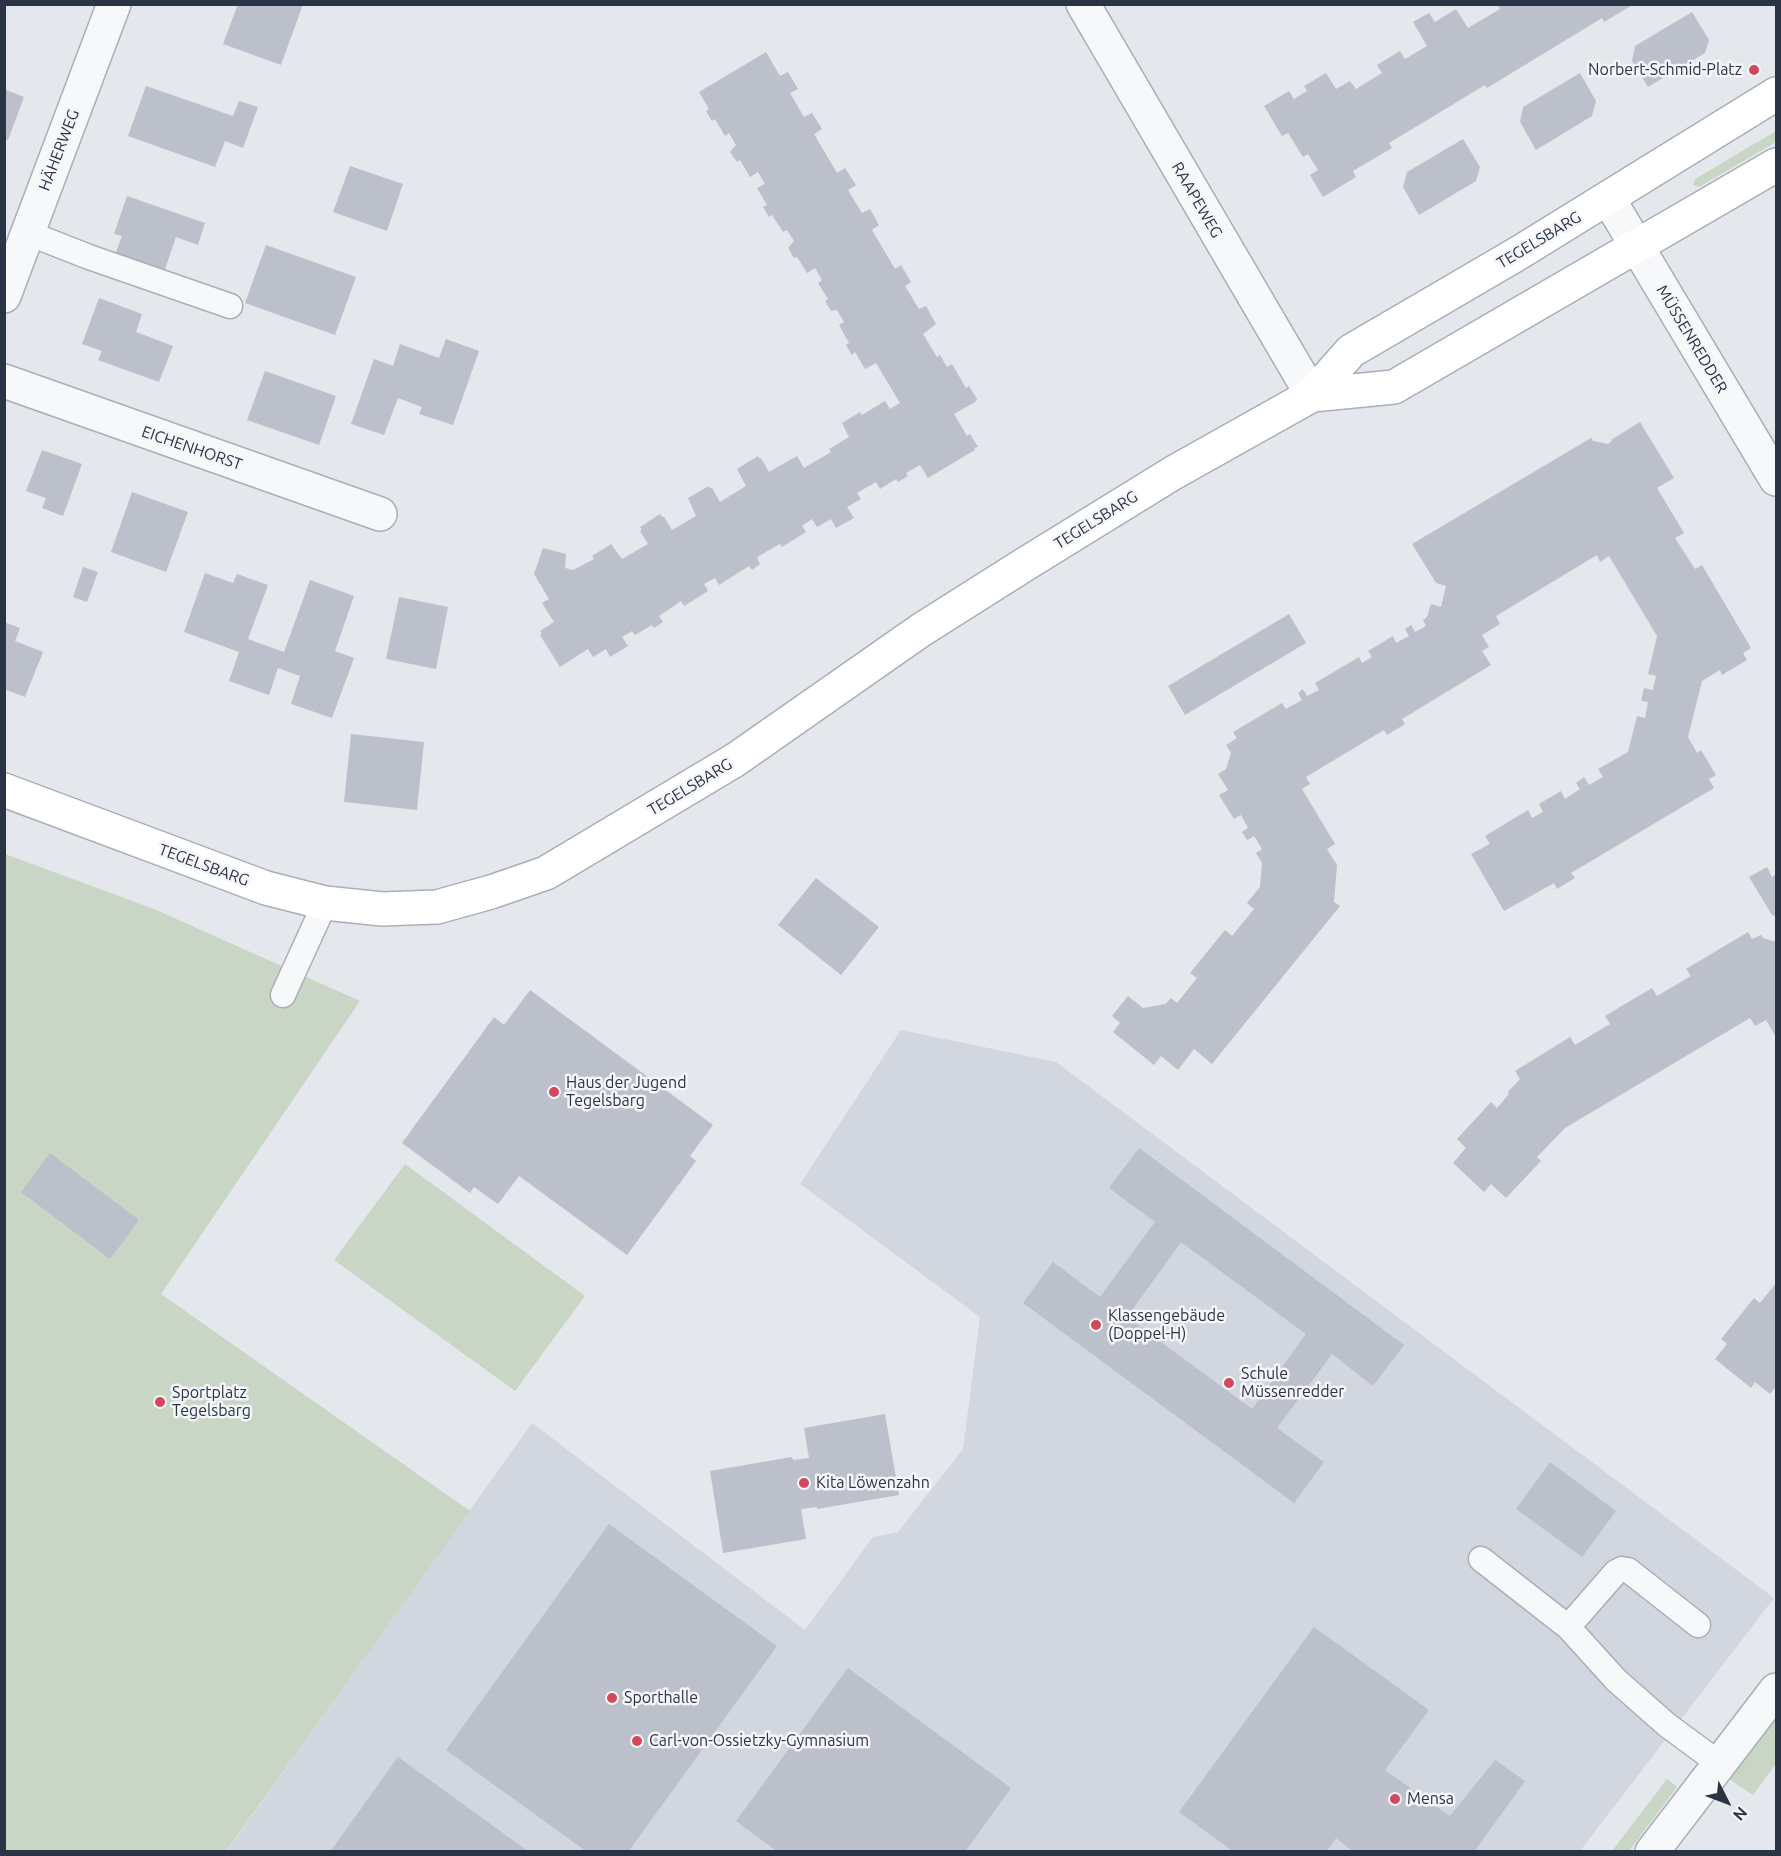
<!DOCTYPE html>
<meta charset="utf-8">
<style>
body{margin:0}
#map{position:relative;width:1781px;height:1856px;overflow:hidden;background:#e4e7ec;font-family:Ubuntu,sans-serif}
canvas{display:block}
.frame{position:absolute;inset:0;border:6px solid #2b3445;pointer-events:none}
.north{position:absolute;left:1697px;top:1772px;width:60px;height:60px;-webkit-text-stroke:4px #f4f6f9;paint-order:stroke;rotate:132deg;font-size:16px;font-weight:700;line-height:24px;text-align:center;color:#2b3445}
.north::after{content:'';display:block;margin:auto;width:21px;height:27px;background:#2b3445;clip-path:polygon(50% 0,100% 100%,50% 72%,0 100%)}
</style>
<div id="map">
<canvas width="1781" height="1856"></canvas>
<div class="frame"></div>
<div class="north">N</div>
</div>
<script>
const ctx = document.querySelector('canvas').getContext('2d');
ctx.lineJoin = 'round';
function fillPath(path, color) {
  ctx.fillStyle = color;
  ctx.fill(path, 'evenodd');
}
function toPath(rows) {
  const path = new Path2D();
  for (const r of rows) {
    path.moveTo(r[0], r[1]);
    for (let i = 2; i < r.length; i += 2) path.lineTo(r[i], r[i + 1]);
  }
  return path;
}
function trace(path, color, width, dash) {
  ctx.strokeStyle = color;
  ctx.lineWidth = width;
  ctx.lineCap = dash ? 'butt' : 'round';
  ctx.setLineDash(dash || []);
  ctx.stroke(path);
}
function write(font, color, halo, rows, align = 'center') {
  ctx.font = font + ' Ubuntu,sans-serif';
  ctx.lineWidth = 5;
  ctx.setLineDash([]);
  ctx.textBaseline = 'middle';
  ctx.strokeStyle = halo;
  ctx.fillStyle = color;
  for (const [text, x, y, turn = 0] of rows) {
    ctx.save();
    ctx.translate(x, y);
    ctx.rotate((+turn || 0) * Math.PI / 180);
    ctx.textAlign = isNaN(turn) ? turn : align;
    if (halo) ctx.strokeText(text, 0, 0);
    ctx.fillText(text, 0, 0);
    ctx.restore();
  }
}
const built = toPath([
 [901,1030,1056,1062,1774,1598,1580,1851,226,1852,532,1423,805,1630,873,1537,898,1532,963,1449,980,1317,800,1184]
]);
const green = toPath([
 [1776,131,1776,142,1699,187,1693,185,1695,179],
 [5,854,154,909,360,1001,161,1294,470,1511,226,1851,5,1851],
 [405,1164,585,1296,515,1391,334,1260],
 [1776,1716,1776,1764,1753,1795,1729,1779],
 [1667,1779,1677,1787,1629,1851,1612,1851]
]);
const building = toPath([
 [238,4,303,4,281,65,223,44],
 [1497,4,1634,4,1604,22,1602,18,1487,88,1485,85,1389,143,1392,148,1353,171,1356,177,1323,197,1310,175,1318,170,1308,154,1303,157,1288,133,1282,136,1264,106,1289,91,1294,99,1307,91,1304,86,1326,73,1336,89,1350,81,1356,89,1382,73,1377,65,1400,51,1405,59,1427,46,1413,22,1429,13,1435,22,1456,9,1468,28,1500,9],
 [1692,12,1709,40,1705,53,1648,87,1632,61,1635,46],
 [766,52,780,76,788,72,798,89,790,93,804,117,812,113,822,129,814,134,837,173,845,168,856,185,848,190,862,213,870,209,879,225,872,230,895,269,901,265,911,282,905,286,919,309,926,306,936,324,923,334,937,357,940,355,947,367,952,364,966,388,969,386,977,399,975,402,954,414,967,436,970,434,978,447,974,448,975,450,928,478,920,465,906,473,908,476,898,482,896,479,880,489,876,482,857,493,861,499,847,507,854,518,836,528,831,519,817,527,812,519,802,526,806,532,782,547,780,544,757,557,760,564,752,570,749,566,719,585,715,578,704,584,708,591,684,606,681,601,659,616,663,622,654,628,652,625,635,635,632,631,622,637,628,646,610,657,606,649,593,657,588,649,560,667,540,635,542,634,540,631,554,622,542,603,549,599,534,574,543,548,566,554,565,568,573,570,594,559,592,556,611,544,622,559,648,544,640,531,642,530,640,527,660,514,662,517,664,517,672,530,696,516,688,498,709,486,710,488,712,488,720,502,746,486,737,469,758,456,760,459,761,458,769,472,797,456,804,468,831,452,829,449,849,437,842,423,860,412,862,415,885,401,890,409,900,403,876,363,865,369,855,352,852,355,846,345,849,343,839,325,844,322,837,310,831,311,825,301,828,299,818,283,822,280,815,268,807,273,797,257,794,258,788,248,794,241,787,230,783,232,772,215,769,217,763,207,767,205,757,188,765,184,758,172,750,177,740,160,737,162,730,152,736,145,729,133,725,136,715,119,712,121,706,111,709,109,699,92],
 [1580,73,1596,101,1592,116,1536,150,1520,122,1523,107],
 [146,86,233,116,239,101,258,107,243,148,225,141,215,167,128,136],
 [4,89,24,97,8,140,4,139],
 [1463,139,1480,167,1476,181,1419,215,1403,187,1407,172],
 [350,166,403,184,387,231,333,212],
 [127,196,205,223,198,245,176,237,164,272,115,255,122,236,114,234],
 [266,245,356,277,335,335,245,303],
 [99,298,142,314,136,332,173,346,159,382,98,360,102,351,82,344],
 [446,339,479,351,453,425,419,414,422,407,398,398,384,435,351,424,374,359,393,366,400,344,439,358],
 [265,371,336,396,319,445,247,420],
 [1640,422,1674,478,1657,488,1684,533,1675,538,1695,569,1702,565,1751,648,1743,653,1747,660,1722,675,1720,670,1702,681,1688,737,1697,753,1701,750,1716,775,1709,779,1714,788,1571,873,1575,878,1557,889,1554,883,1504,911,1471,854,1490,844,1485,836,1528,810,1532,818,1543,812,1539,804,1561,791,1565,799,1580,789,1576,783,1584,777,1589,785,1603,777,1598,769,1628,752,1637,716,1645,718,1648,702,1641,701,1644,688,1653,690,1656,676,1648,674,1657,636,1609,556,1600,562,1597,555,1496,616,1500,624,1482,635,1489,647,1482,651,1491,665,1402,719,1405,724,1387,735,1384,730,1306,777,1310,784,1302,789,1335,844,1327,849,1337,865,1334,902,1340,906,1212,1064,1194,1049,1178,1070,1161,1056,1154,1065,1113,1032,1120,1023,1112,1016,1128,996,1143,1008,1165,1004,1171,998,1177,1003,1197,978,1190,973,1225,930,1232,936,1254,909,1247,903,1260,887,1262,863,1256,853,1262,849,1254,836,1247,840,1242,832,1248,828,1241,815,1234,819,1219,795,1228,790,1218,774,1226,769,1231,753,1226,745,1237,738,1233,732,1282,703,1286,709,1302,700,1298,693,1303,689,1307,696,1319,690,1315,683,1359,657,1362,663,1372,657,1368,651,1393,636,1396,643,1409,636,1405,629,1411,625,1415,632,1426,626,1423,620,1427,617,1431,604,1441,607,1446,586,1436,583,1412,544,1591,438,1593,441,1608,444,1612,441,1611,440],
 [42,450,82,464,63,516,42,508,46,498,26,491],
 [132,492,188,512,166,572,111,552],
 [83,567,98,572,87,602,73,597],
 [205,573,233,583,237,574,268,585,248,639,284,652,310,580,354,596,335,651,354,658,332,718,291,704,300,676,278,668,269,695,229,681,239,652,184,632],
 [399,597,448,607,436,669,386,659],
 [1289,614,1306,643,1185,715,1168,686],
 [4,622,20,628,15,641,43,652,25,697,4,689],
 [351,734,424,742,417,810,344,802],
 [1767,867,1772,877,1776,874,1776,916,1772,915,1749,877],
 [816,878,879,927,841,975,778,925],
 [1748,932,1752,939,1761,935,1763,938,1776,942,1776,1037,1766,1020,1755,1026,1750,1018,1565,1128,1537,1157,1541,1161,1506,1198,1491,1184,1484,1192,1453,1163,1466,1148,1457,1139,1491,1102,1497,1108,1509,1094,1508,1092,1520,1079,1515,1071,1570,1037,1575,1045,1610,1024,1605,1016,1652,988,1657,996,1691,976,1686,969],
 [530,990,713,1125,690,1156,696,1161,627,1255,519,1176,498,1204,474,1187,470,1193,402,1143,494,1017,504,1025],
 [1139,1148,1404,1345,1373,1386,1332,1354,1277,1428,1324,1462,1294,1503,1023,1303,1053,1262,1100,1297,1155,1222,1109,1188],
 [1181,1242,1306,1334,1252,1409,1127,1317],
 [50,1153,139,1220,110,1259,21,1192],
 [1776,1283,1776,1386,1770,1394,1755,1382,1751,1388,1715,1359,1727,1344,1721,1339,1754,1298,1760,1303],
 [885,1414,899,1495,817,1509,817,1507,801,1509,806,1539,723,1553,710,1471,792,1457,793,1460,809,1458,804,1428],
 [1550,1462,1616,1511,1582,1557,1516,1509],
 [609,1524,777,1646,628,1852,587,1852,446,1750],
 [1314,1627,1429,1710,1385,1770,1450,1816,1495,1760,1525,1781,1474,1852,1354,1852,1336,1838,1326,1852,1234,1852,1179,1812],
 [848,1668,1011,1788,965,1852,778,1852,736,1821],
 [398,1757,529,1852,330,1852]
]);
const lane = toPath([
 [28,233,89,257,230,306],
 [283,995,325,903],
 [1481,1559,1568,1627,1616,1680,1667,1725,1720,1764],
 [1568,1627,1616,1572,1622,1569,1628,1570,1698,1625]
]);
const street = toPath([
 [1083,4,1312,395],
 [1608,198,1776,479],
 [4,296,114,4],
 [4,381,380,514],
 [1652,1852,1776,1690]
]);
const secondary = toPath([
 [1312,395,1394,387,1776,165],
 [4,790,266,888,325,903,382,909,437,907,491,892,546,873,735,760,921,630,1027,563,1173,473,1312,395,1351,351,1517,254,1776,94]
]);
const markers = [
 [1754,70,6,"#d1495b"],
 [554,1092,6,"#d1495b"],
 [1096,1325,6,"#d1495b"],
 [1229,1383,6,"#d1495b"],
 [160,1402,6,"#d1495b"],
 [804,1483,6,"#d1495b"],
 [612,1698,6,"#d1495b"],
 [637,1741,6,"#d1495b"],
 [1395,1799,6,"#d1495b"]
];
const poiNames = [
 ["Norbert-Schmid-Platz",1742,70,"right"],
 ["Haus der Jugend",566,1083],
 ["Tegelsbarg",566,1101],
 ["Klassengebäude",1108,1316],
 ["(Doppel-H)",1108,1334],
 ["Schule",1241,1374],
 ["Müssenredder",1241,1392],
 ["Sportplatz",172,1393],
 ["Tegelsbarg",172,1411],
 ["Kita Löwenzahn",816,1483],
 ["Sporthalle",624,1698],
 ["Carl-von-Ossietzky-Gymnasium",649,1741],
 ["Mensa",1407,1799]
];
const streetNames = [
 ["HÄHERWEG",59,150,-69],
 ["RAAPEWEG",1197,200,60],
 ["TEGELSBARG",1539,240,-31],
 ["MÜSSENREDDER",1692,339,59],
 ["EICHENHORST",192,448,19],
 ["TEGELSBARG",1096,520,-32],
 ["TEGELSBARG",690,787,-31],
 ["TEGELSBARG",204,865,20]
];
fillPath(built, '#d2d6de');
fillPath(green, '#c9d6c5');
fillPath(building, '#bbc0ca');
trace(lane, '#a9aeb7', 27);
trace(street, '#a9aeb7', 36);
trace(secondary, '#a9aeb7', 36);
trace(lane, '#f7f8fa', 24);
trace(street, '#f7f8fa', 33);
trace(secondary, '#fff', 33);
for (const [x, y, r, color] of markers) {
  const dot = new Path2D();
  dot.arc(x, y, r, 0, 2 * Math.PI);
  ctx.fillStyle = color;
  ctx.fill(dot);
  trace(dot, '#f4f6f9', 2);
}
write('16px', '#2b3445', '#f4f6f9', poiNames, 'left');
write('16px', '#2b3445', '#f4f6f9', streetNames);
</script>
